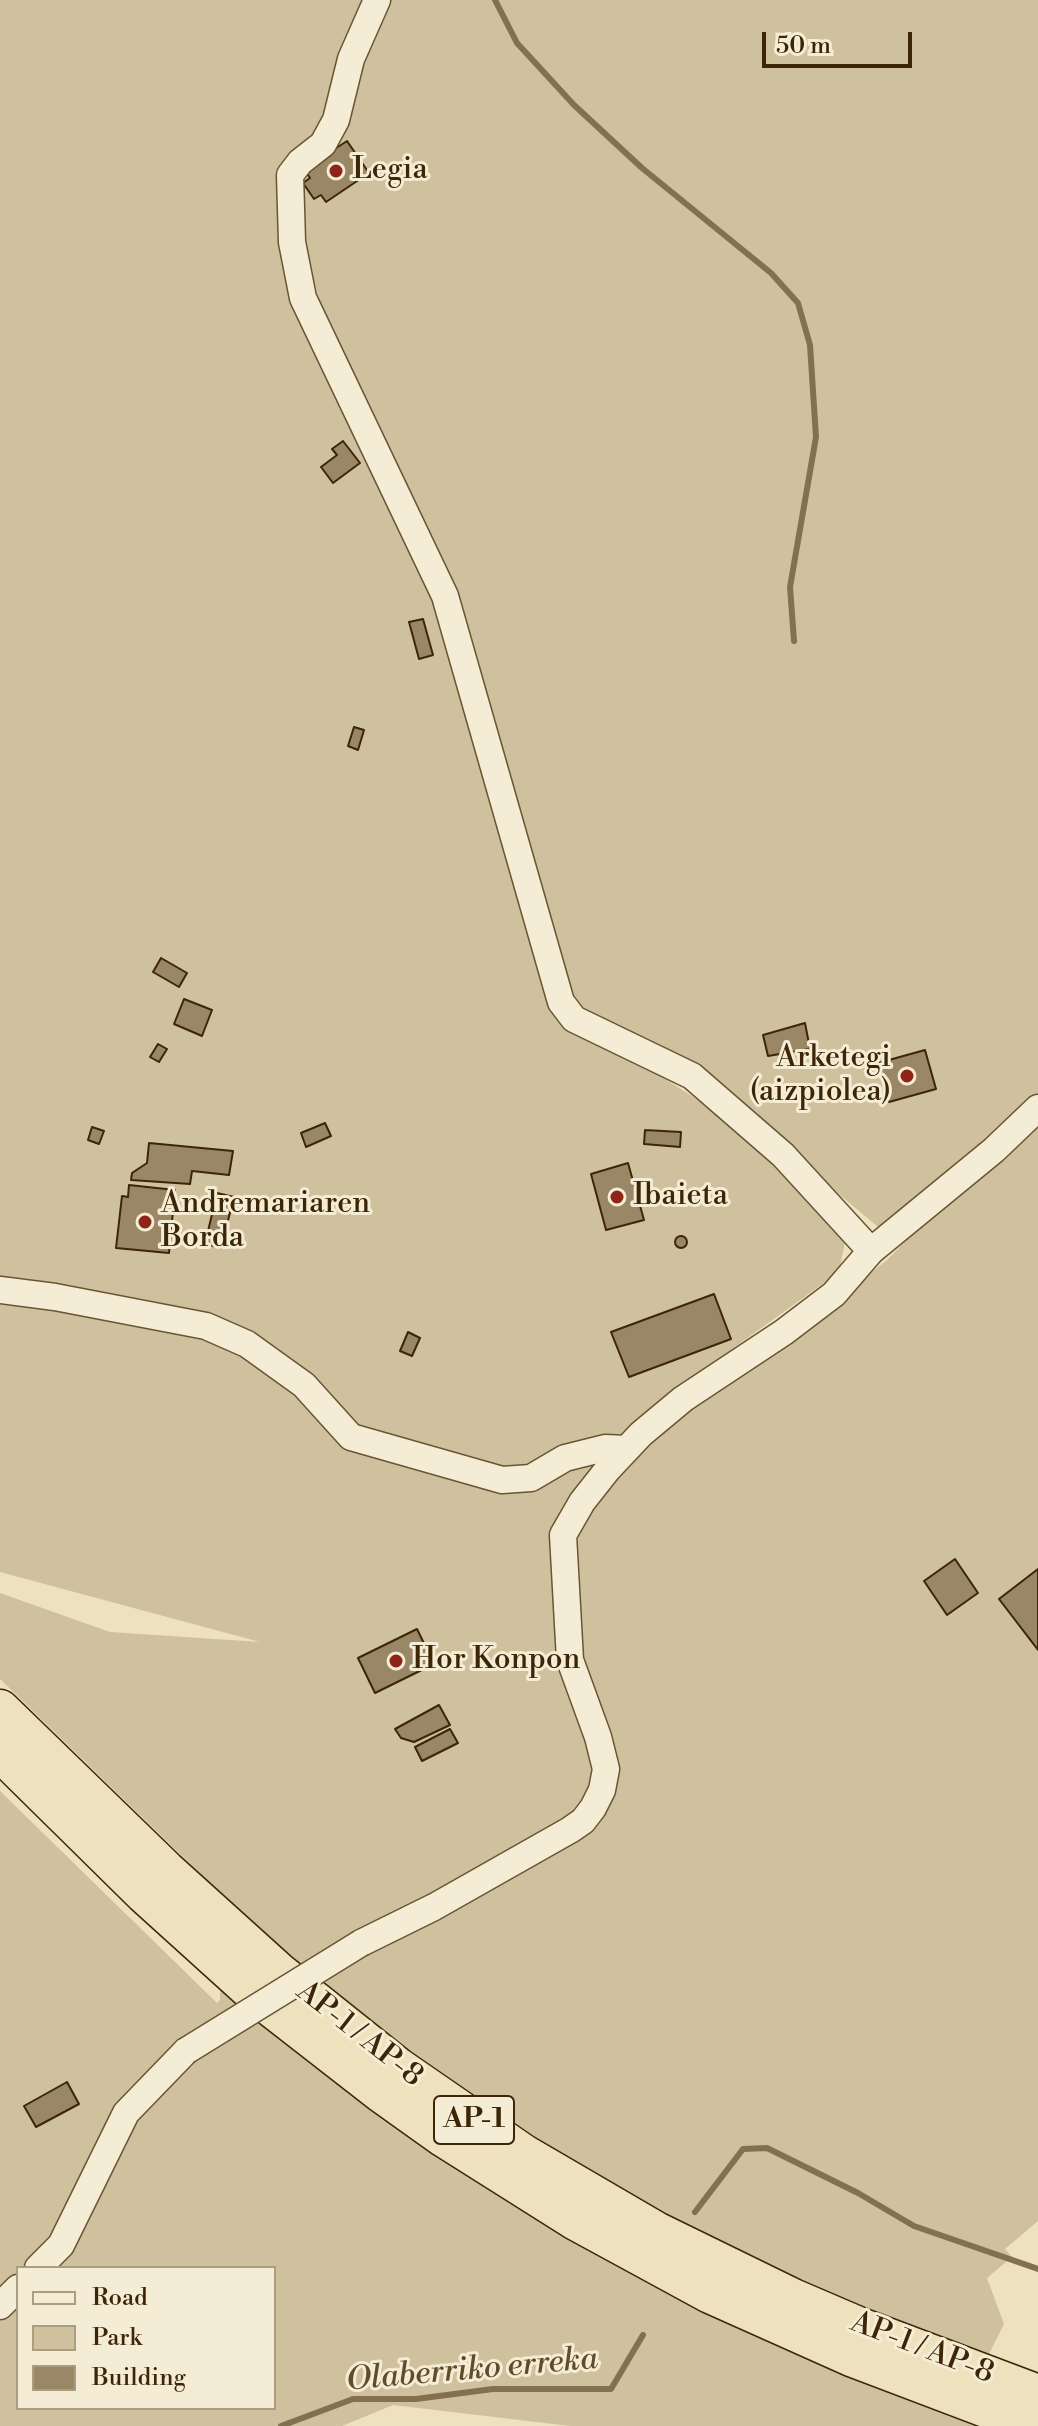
<!DOCTYPE html>
<style>
body{margin:0}
#map{position:relative;width:1038px;height:2426px;overflow:hidden;background:#eee1bd;font-family:"Libre Bodoni",serif}
canvas{display:block}
.legend{position:absolute;left:16px;top:2266px;width:260px;height:144px;box-sizing:border-box;background:#f4ecd4;border:2px solid #ab9d82;margin:0;padding:10px 14px;list-style:none;font-size:24px;color:#3d2607}
.legend li{display:flex;align-items:center;gap:16px;height:40px}
.legend b{width:40px;border:2px solid #ab9d82}
.scale{position:absolute;left:762px;top:32px;width:150px;height:36px;box-sizing:border-box;border:4px solid #3d2607;border-top:0;padding-left:10px;font-size:24px;line-height:28px;white-space:nowrap;color:#3d2607;-webkit-text-stroke:6px #f4ecd4;paint-order:stroke}
</style>
<div id="map">
<canvas width="1038" height="2426"></canvas>
<ul class="legend">
<li><b style="height:10px;background:#f4ecd4"></b>Road</li>
<li><b style="height:22px;background:#d0c19e"></b>Park</li>
<li><b style="height:22px;background:#998766"></b>Building</li>
</ul>
<div class="scale">50 m</div>
</div>
<script>
const ctx = document.querySelector('canvas').getContext('2d');
ctx.lineJoin = 'round';
function fillPath(path, color) {
  ctx.fillStyle = color;
  ctx.fill(path, 'evenodd');
}
function toPath(rows) {
  const path = new Path2D();
  for (const r of rows) {
    if (r.length === 3) {
      path.moveTo(r[0] + r[2], r[1]);
      path.arc(r[0], r[1], r[2], 0, 2 * Math.PI);
      continue;
    }
    path.moveTo(r[0], r[1]);
    for (let i = 2; i < r.length; i += 2) path.lineTo(r[i], r[i + 1]);
  }
  return path;
}
function trace(path, color, width, dash) {
  ctx.strokeStyle = color;
  ctx.lineWidth = width;
  ctx.lineCap = dash ? 'butt' : 'round';
  ctx.setLineDash(dash || []);
  ctx.stroke(path);
}
function write(font, color, halo, rows, align = 'center') {
  ctx.font = font + ' "Libre Bodoni",serif';
  ctx.lineWidth = 6;
  ctx.setLineDash([]);
  ctx.textBaseline = 'middle';
  ctx.strokeStyle = halo;
  ctx.fillStyle = color;
  for (const [text, x, y, turn = 0] of rows) {
    ctx.save();
    ctx.translate(x, y);
    ctx.rotate((+turn || 0) * Math.PI / 180);
    ctx.textAlign = isNaN(turn) ? turn : align;
    if (halo) ctx.strokeText(text, 0, 0);
    ctx.fillText(text, 0, 0);
    ctx.restore();
  }
}
const green = toPath([
 [0,0,1038,0,1038,2221,1005,2249,1012,2257,987,2278,1004,2324,979,2374,1038,2426,570,2426,393,2405,342,2426,0,2426,0,1791,217,2003,220,2000,221,1894,0,1679,0,1593,110,1632,260,1642,0,1572],
 [579,1023,739,1110,884,1232,1026,1119,887,1260,754,1368,685,1397,721,1357,839,1272,846,1237,724,1117],
 [18,2268,274,2268,274,2408,18,2408]
]);
const stream = toPath([
 [495,0,517,43,574,105,642,168,771,273,798,303,810,345,816,437,790,587,794,641],
 [695,2212,743,2149,767,2148,858,2193,914,2226,1038,2269],
 [281,2426,353,2399,416,2399,493,2389,611,2389,643,2335]
]);
const building = toPath([
 [347,141,369,173,326,202,321,195,314,199,303,183,310,178,304,169,347,141],
 [343,441,360,463,333,483,321,467,337,455,332,449,343,441],
 [423,619,433,655,419,659,409,622,423,619],
 [354,727,364,730,358,750,348,746,354,727],
 [161,958,187,973,179,987,153,972,161,958],
 [184,999,212,1010,202,1036,174,1024,184,999],
 [805,1023,810,1049,768,1056,763,1035,805,1023],
 [158,1044,167,1049,159,1062,150,1057,158,1044],
 [925,1050,936,1089,889,1102,878,1063,925,1050],
 [325,1123,331,1136,306,1147,301,1133,325,1123],
 [92,1127,104,1131,99,1144,88,1140,92,1127],
 [645,1130,681,1132,680,1147,644,1144,645,1130],
 [149,1143,233,1151,229,1175,192,1171,190,1184,131,1180,132,1173,147,1163,149,1143],
 [628,1163,644,1220,606,1230,591,1174,628,1163],
 [129,1185,175,1190,169,1253,116,1248,122,1196,128,1197,129,1185],
 [217,1193,234,1197,221,1248,205,1244,217,1193],
 [681,1242,6],
 [714,1294,731,1339,629,1377,611,1332,714,1294],
 [408,1332,420,1338,412,1356,400,1351,408,1332],
 [955,1559,978,1593,947,1615,924,1581,955,1559],
 [1038,1569,1038,1650,999,1599,1038,1569],
 [417,1629,434,1664,375,1693,358,1658,417,1629],
 [439,1705,450,1725,414,1742,401,1738,395,1729,439,1705],
 [450,1729,458,1743,422,1761,415,1747,450,1729],
 [67,2082,79,2104,36,2127,24,2106,67,2082]
]);
const minor = toPath([
 [377,0,351,59,336,120,323,144,300,162,290,175,292,242,303,298,445,596,561,1002,574,1019,692,1076,783,1155,871,1251],
 [0,1290,55,1297,206,1326,247,1344,304,1385,351,1437,502,1480,531,1478,565,1458,605,1448,627,1449],
 [361,1943,434,1907,570,1830,583,1821,593,1808,602,1790,606,1769,598,1737,570,1660,563,1535,582,1502,608,1469,641,1434,683,1399,784,1332,834,1294,871,1251,994,1150,1038,1108],
 [38,2268,61,2245,126,2113,186,2051],
 [0,2306,18,2288]
]);
const highway = toPath([
 [0,1709,166,1870,279,1972,398,2067,524,2154,656,2231,793,2298,863,2328,1038,2394],
 [0,1752,144,1894,259,1998,381,2093,444,2138,574,2220,710,2294,851,2357,1033,2426]
]);
const minorBridge = toPath([
 [186,2051,361,1943]
]);
const markers = [
 [336,171,8,"#8f2418"],
 [907,1076,8,"#8f2418"],
 [617,1197,8,"#8f2418"],
 [145,1222,8,"#8f2418"],
 [396,1661,8,"#8f2418"]
];
const shields = [
 [474,2120,80]
];
const shieldNames = [
 ["AP-1",474,2120]
];
const poiNames = [
 ["Legia",352,171],
 ["Arketegi",891,1059,"right"],
 ["(aizpiolea)",891,1093,"right"],
 ["Ibaieta",633,1197],
 ["Andremariaren",161,1205],
 ["Borda",161,1239],
 ["Hor Konpon",412,1661]
];
const streetNames = [
 ["AP-1 / AP-8",359,2035,38],
 ["AP-1 / AP-8",922,2349,21]
];
const waterNames = [
 ["Olaberriko erreka",472,2371,-5]
];
fillPath(green, '#d0c19e');
trace(stream, '#83704f', 6);
fillPath(building, '#998766');
trace(building, '#3d2607', 2);
trace(minor, '#695534', 29);
trace(highway, '#3d2607', 41);
trace(minor, '#f4ecd4', 26);
trace(highway, '#eee1bd', 38);
trace(minorBridge, '#695534', 29, []);
trace(minorBridge, '#f4ecd4', 26);
for (const [x, y, r, color] of markers) {
  const dot = new Path2D();
  dot.arc(x, y, r, 0, 2 * Math.PI);
  ctx.fillStyle = color;
  ctx.fill(dot);
  trace(dot, '#f4ecd4', 3);
}
for (const [x, y, w] of shields) {
  const box = new Path2D();
  box.roundRect(x - w / 2, y - 24, w, 48, 6);
  ctx.fillStyle = '#f4ecd4';
  ctx.fill(box);
  trace(box, '#3d2607', 2);
}
write('bold 28px', '#3d2607', null, shieldNames);
write('30px', '#3d2607', '#f4ecd4', poiNames, 'left');
write('30px', '#3d2607', '#f4ecd4', streetNames);
write('italic 32px', '#604b2b', '#f4ecd4', waterNames);
</script>
